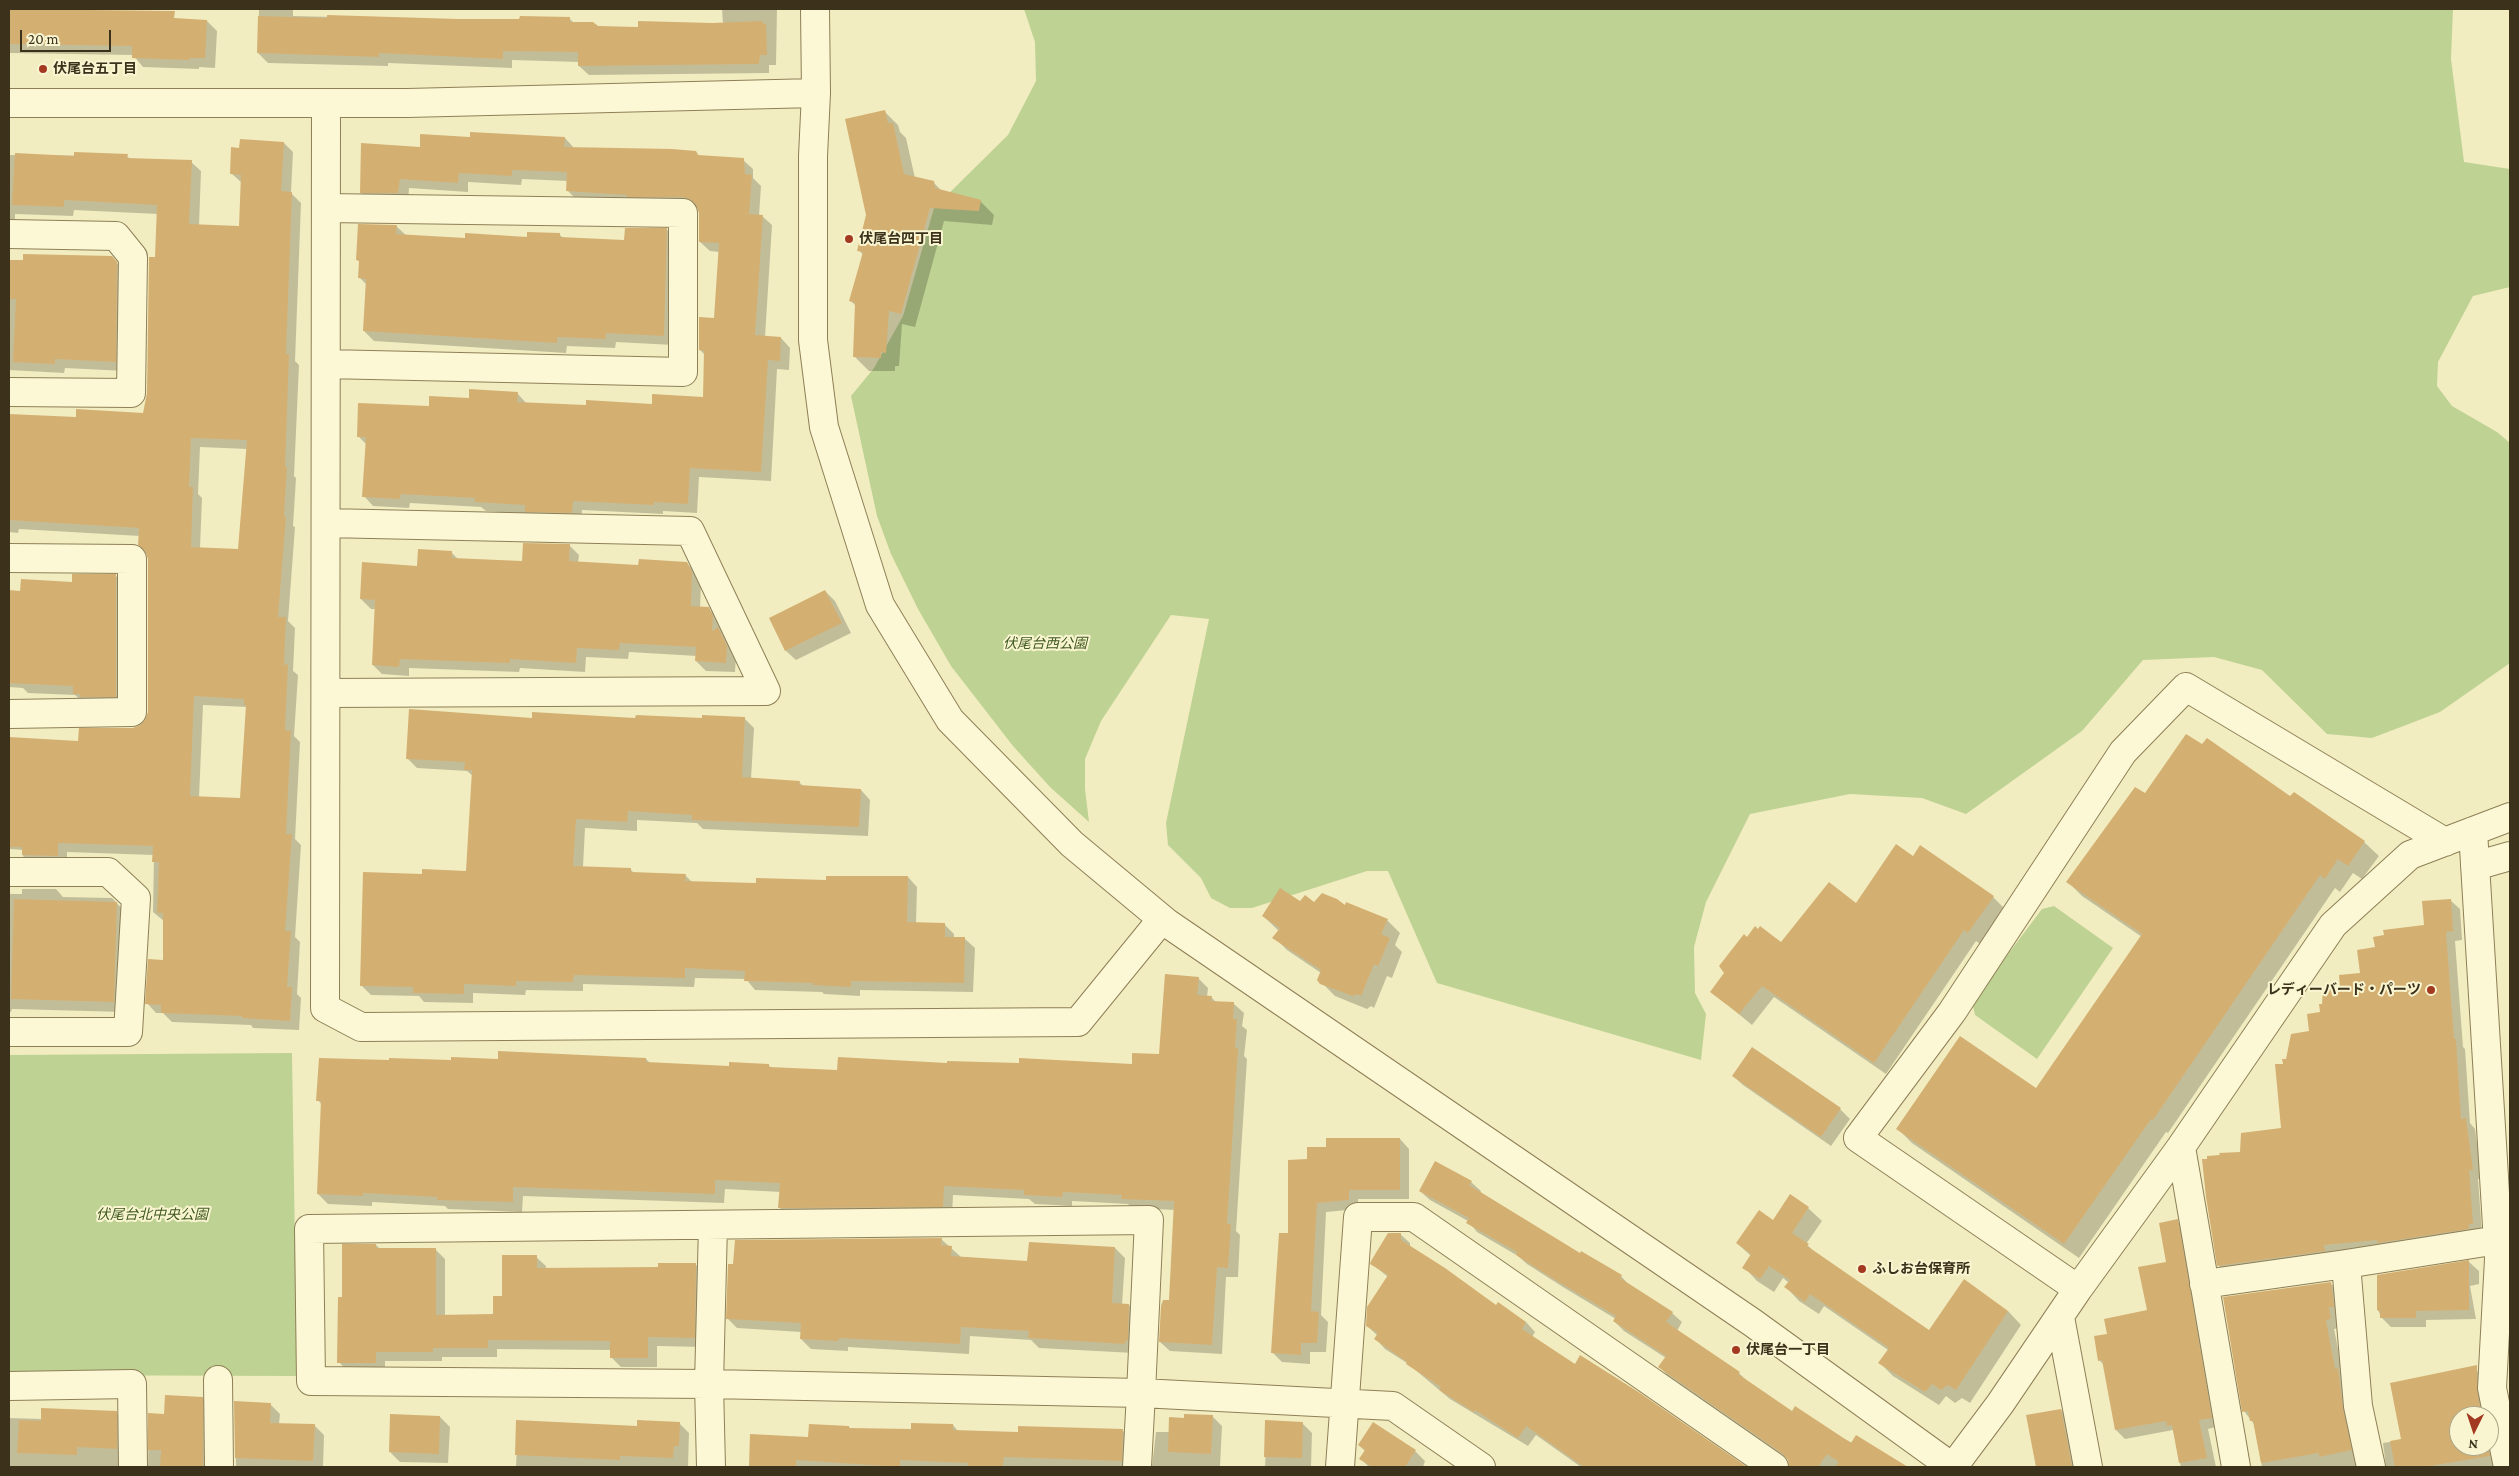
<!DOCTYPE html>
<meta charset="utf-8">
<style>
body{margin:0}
#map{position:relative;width:2519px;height:1476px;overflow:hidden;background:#f2edc0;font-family:"Crimson Pro",serif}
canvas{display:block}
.frame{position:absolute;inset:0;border:10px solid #3c321c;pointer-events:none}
.north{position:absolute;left:2449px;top:1406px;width:50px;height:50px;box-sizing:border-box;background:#f9f5d1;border:1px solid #ada789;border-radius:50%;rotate:184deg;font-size:14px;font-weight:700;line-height:20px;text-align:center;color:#3c321c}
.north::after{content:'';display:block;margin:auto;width:18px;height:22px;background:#a33920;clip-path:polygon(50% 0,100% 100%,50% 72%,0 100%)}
.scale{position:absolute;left:20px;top:30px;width:91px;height:22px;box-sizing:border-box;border:2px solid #3c321c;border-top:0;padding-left:6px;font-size:15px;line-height:18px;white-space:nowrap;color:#3c321c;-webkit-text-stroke:4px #f9f5d1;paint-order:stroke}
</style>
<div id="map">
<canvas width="2519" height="1476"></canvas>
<div class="frame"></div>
<div class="north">N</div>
<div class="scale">20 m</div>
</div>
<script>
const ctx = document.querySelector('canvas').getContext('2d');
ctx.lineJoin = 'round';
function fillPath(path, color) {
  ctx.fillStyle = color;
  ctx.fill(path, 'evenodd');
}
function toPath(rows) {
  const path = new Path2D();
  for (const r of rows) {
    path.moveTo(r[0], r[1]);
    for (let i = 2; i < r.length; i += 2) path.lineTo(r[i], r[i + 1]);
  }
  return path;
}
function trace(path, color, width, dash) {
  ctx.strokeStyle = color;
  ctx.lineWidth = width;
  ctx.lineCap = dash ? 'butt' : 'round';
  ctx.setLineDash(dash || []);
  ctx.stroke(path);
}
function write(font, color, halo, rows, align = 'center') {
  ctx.font = font + ' "Crimson Pro","Noto Sans JP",serif';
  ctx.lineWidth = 4;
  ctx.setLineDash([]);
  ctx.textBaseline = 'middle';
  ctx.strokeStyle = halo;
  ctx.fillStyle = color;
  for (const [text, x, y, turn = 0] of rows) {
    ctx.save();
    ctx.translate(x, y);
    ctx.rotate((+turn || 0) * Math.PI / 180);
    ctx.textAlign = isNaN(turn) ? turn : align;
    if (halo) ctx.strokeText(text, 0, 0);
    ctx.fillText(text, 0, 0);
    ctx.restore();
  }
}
const green = toPath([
 [1024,9,2453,9,2451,59,2464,162,2510,169,2510,287,2473,296,2438,362,2437,386,2452,406,2497,432,2510,443,2510,663,2440,712,2372,738,2327,734,2262,670,2214,657,2143,660,2082,731,1966,814,1922,798,1850,794,1750,814,1706,902,1694,947,1695,993,1706,1014,1701,1060,1437,983,1388,871,1367,871,1252,908,1230,908,1211,898,1201,878,1168,845,1166,823,1209,619,1171,615,1101,721,1085,759,1085,789,1089,822,1050,787,1013,746,951,666,918,609,891,554,877,516,851,396,874,368,903,316,934,208,1008,135,1036,81,1035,42],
 [2054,906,2113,948,2037,1059,1975,1015,1972,1002,2042,909],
 [292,1053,297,1376,9,1375,9,1055]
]);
const shadow = toPath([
 [9,9,207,21,217,31,215,68,199,67,199,69,143,67,133,55,9,53],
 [259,9,293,9,293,16,458,20,570,19,575,24,598,27,640,29,723,24,722,9,777,9,776,65,769,65,769,73,589,75,579,66,579,62,512,60,512,68,388,63,388,66,268,63,258,53],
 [884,111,898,125,900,132,906,138,915,178,934,183,942,191,980,201,994,215,992,225,944,221,915,327,902,324,899,366,895,366,895,371,869,371,855,357,857,307,851,301,863,255,859,250,867,215],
 [471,138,565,138,574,148,696,152,700,157,743,160,753,169,753,178,761,186,759,216,762,216,772,225,765,337,781,338,790,348,789,370,777,369,771,481,699,477,697,513,663,511,663,514,582,510,581,522,529,514,486,511,481,507,410,503,409,508,373,506,364,496,367,445,358,436,430,407,517,393,527,404,587,406,653,406,704,399,705,355,700,350,715,320,719,252,710,251,700,242,699,208,577,200,568,191,568,181,522,179,521,185,468,182,468,192,409,188,408,202,370,202,361,192,421,148],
 [284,143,293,152,291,193,301,203,295,361,299,365,294,476,296,478,293,526,295,527,288,621,295,628,293,671,298,675,294,736,300,742,295,839,301,845,295,937,300,942,297,994,301,998,299,1030,253,1028,251,1025,172,1022,163,1013,156,1013,147,1003,164,961,165,922,153,912,154,855,67,852,67,866,33,866,23,856,24,850,9,849,9,738,80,742,141,726,146,721,149,712,149,559,140,536,19,529,18,533,9,532,9,415,77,419,144,414,148,393,158,214,74,210,73,216,15,214,15,221,9,221,9,155,127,156,131,160,191,162,201,171,199,226,240,227,242,183,231,173,240,149],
 [200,447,247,449,239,550,200,548,202,498,198,494],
 [203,705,247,707,242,799,199,798],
 [396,226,407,236,466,240,560,235,564,239,625,241,667,230,677,239,673,345,616,342,615,348,567,346,566,353,374,341,364,331,367,285,360,278,360,263,358,260],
 [111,257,121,267,125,371,65,368,64,373,9,370,9,261],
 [569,545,579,555,578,563,639,566,687,563,696,573,701,583,700,608,708,608,718,618,722,626,722,632,728,638,736,656,735,672,706,671,696,661,697,656,629,652,628,659,586,657,585,672,520,668,519,672,409,668,409,676,382,674,373,665,376,609,371,609,361,599,418,567,451,552,458,559,523,563],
 [116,576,126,586,126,706,84,703,75,695,28,693,23,688,9,687,9,591,22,592],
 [825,591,835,601,851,633,796,660,786,651,771,619],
 [744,718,754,728,751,779,799,782,804,787,861,790,870,800,868,836,703,829,697,823,637,820,637,831,585,828,583,867,630,869,635,874,685,875,692,882,757,884,908,877,917,887,916,924,945,925,954,934,954,938,965,939,975,948,973,992,860,990,860,996,824,994,822,992,755,990,746,979,695,978,694,987,583,984,583,991,526,990,525,995,473,993,473,1003,424,1002,419,996,371,995,361,985,423,875,467,872,473,776,467,771,417,768,407,758,533,720],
 [2145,795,2291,798,2364,842,2379,856,2362,879,2353,873,2340,892,2335,888,2168,1133,2166,1132,2079,1258,1912,1143,1898,1129,2036,1090,2142,937,2082,896,2068,882],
 [1913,858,1993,897,2005,909,1980,944,1976,941,1886,1074,1774,997,1752,1025,1712,992,1747,938,1781,944,1856,905],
 [22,889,56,889,63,897,112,898,127,914,124,1012,12,1009,11,1012,9,1012,9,894,22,894],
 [2450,900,2460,909,2462,940,2455,941,2463,1047,2465,1049,2470,1123,2475,1129,2482,1179,2478,1179,2482,1233,2228,1275,2219,1266,2241,1153,2282,1129,2284,1065,2287,1060,2311,1032,2324,1005,2361,974,2377,948,2425,926],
 [1300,903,1345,907,1387,920,1400,933,1395,945,1402,952,1392,978,1387,976,1374,1008,1371,1006,1367,1009,1335,996,1319,980,1321,973,1287,950,1274,937,1279,931,1263,916],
 [1198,978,1208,988,1207,997,1211,997,1216,1002,1234,1004,1244,1013,1242,1026,1247,1030,1244,1056,1247,1059,1236,1231,1240,1235,1238,1277,1226,1277,1222,1354,1170,1351,1160,1342,1170,1301,1175,1210,1132,1208,1128,1204,1072,1201,1072,1206,1035,1204,1029,1199,953,1195,952,1216,789,1218,780,1208,781,1192,725,1189,724,1203,523,1196,522,1212,448,1209,445,1206,372,1202,372,1206,328,1204,318,1194,322,1105,318,1100,452,1062,646,1059,651,1064,730,1068,768,1065,772,1068,838,1071,948,1064,1133,1065,1160,1056],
 [1752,1048,1840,1109,1850,1119,1831,1146,1743,1085,1733,1076],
 [1400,1139,1409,1149,1409,1199,1358,1199,1358,1209,1326,1212,1321,1315,1328,1322,1326,1352,1310,1352,1310,1364,1282,1362,1273,1353,1289,1234,1308,1161,1327,1148],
 [1471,1182,1481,1191,1480,1193,1580,1255,1621,1276,1630,1286,1672,1313,1682,1322,1677,1331,1739,1373,1748,1382,1792,1413,1893,1463,1891,1467,1791,1467,1789,1460,1669,1377,1660,1367,1666,1358,1624,1331,1614,1321,1616,1319,1563,1287,1527,1264,1518,1256,1477,1232,1468,1221,1430,1200,1420,1191],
 [1808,1208,1822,1221,1806,1244,1817,1254,1929,1332,2008,1311,2021,1325,1970,1403,1962,1398,1955,1403,1946,1396,1939,1405,1893,1376,1880,1363,1888,1350,1824,1306,1819,1314,1799,1301,1786,1287,1789,1283,1783,1278,1774,1292,1757,1281,1744,1267,1751,1256,1737,1243,1773,1221],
 [2177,1221,2186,1230,2220,1426,2208,1429,2216,1467,2181,1467,2173,1430,2125,1439,2116,1430,2104,1365,2099,1360,2108,1335,2148,1311,2168,1263],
 [1400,1234,1410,1243,1410,1247,1497,1306,1526,1322,1535,1332,1532,1337,1575,1366,1640,1394,1745,1467,1581,1467,1536,1435,1528,1446,1450,1399,1407,1363,1385,1349,1376,1339,1378,1336,1367,1326,1388,1277,1372,1264],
 [941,1239,961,1257,1029,1262,1115,1248,1125,1258,1122,1305,1129,1305,1139,1315,1134,1353,1039,1348,1031,1340,970,1336,969,1354,848,1347,848,1351,811,1349,801,1339,801,1332,737,1328,728,1319],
 [376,1245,380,1249,435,1249,445,1259,445,1316,494,1316,503,1297,536,1257,546,1266,546,1269,660,1268,696,1265,705,1274,704,1347,657,1346,657,1367,621,1367,611,1357,611,1350,497,1349,497,1357,442,1357,442,1361,385,1361,385,1372,348,1372,339,1362,344,1298],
 [2469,1262,2479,1271,2479,1284,2470,1286,2476,1319,2426,1320,2426,1327,2391,1327,2381,1317,2378,1310],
 [2330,1283,2340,1292,2339,1328,2334,1329,2362,1467,2262,1467,2254,1424,2244,1411],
 [2473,1367,2482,1376,2499,1467,2386,1467,2383,1443,2402,1440],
 [2459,1416,2489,1416,2489,1446,2459,1446],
 [202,1398,212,1408,213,1467,148,1467,149,1414,165,1415],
 [235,1402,270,1404,280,1414,279,1424,314,1425,324,1435,323,1467,236,1467],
 [2061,1410,2070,1419,2079,1467,2037,1467,2028,1416],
 [116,1413,126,1422,126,1467,9,1467,9,1418,42,1419],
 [1212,1416,1222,1426,1220,1467,1152,1467,1156,1432,1170,1432,1185,1419],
 [440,1417,450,1427,448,1463,400,1462,390,1452],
 [518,1421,638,1427,679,1423,689,1433,688,1467,516,1467],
 [1267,1421,1302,1423,1312,1433,1311,1467,1265,1467],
 [953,1425,958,1431,1019,1434,1123,1431,1133,1440,1132,1467,753,1467,751,1465,810,1438,849,1427,851,1429,912,1431],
 [1359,1445,1415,1451,1425,1461,1423,1467,1369,1467,1360,1458,1365,1451]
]);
const building = toPath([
 [10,9,175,11,174,18,207,20,205,58,190,58,189,60,132,58,132,46,9,44],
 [327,15,458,19,519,19,520,16,570,17,570,22,593,22,598,26,638,27,638,21,712,23,762,21,763,24,766,23,767,55,760,55,759,64,578,66,578,52,503,51,503,59,379,53,379,57,257,53,258,16,327,18],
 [885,110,888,123,893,123,904,174,934,181,935,188,981,200,979,211,930,208,901,314,889,311,886,353,881,352,881,358,853,357,855,303,849,301,863,252,857,251,866,215,845,119],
 [470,132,565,137,564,147,672,149,696,151,698,155,744,158,745,174,752,175,749,214,763,215,755,335,781,337,780,361,768,360,761,472,690,468,688,504,654,502,654,505,573,501,572,513,525,512,525,505,475,502,475,498,401,494,400,499,362,497,366,437,357,437,358,403,429,406,429,396,469,398,469,389,518,392,517,402,586,405,586,400,652,404,652,394,703,397,704,351,699,350,699,317,714,318,719,243,699,242,699,213,696,205,691,200,683,197,627,197,627,195,566,191,567,172,512,170,512,176,459,173,458,183,400,179,398,193,360,193,361,143,420,147,420,134,470,137],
 [240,139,284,142,281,191,292,192,286,354,289,354,285,467,287,467,284,516,286,517,278,617,286,617,284,665,288,664,285,730,291,731,286,834,292,834,285,931,291,931,287,987,292,987,290,1021,242,1018,242,1016,161,1013,161,1005,145,1004,148,959,163,960,163,913,157,913,159,862,152,862,153,846,58,843,58,856,22,855,22,847,9,847,9,737,78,741,79,728,133,728,140,725,145,720,148,712,148,559,145,551,138,545,139,528,9,520,9,414,76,417,76,409,143,413,147,393,149,257,155,257,157,205,64,200,64,207,12,205,15,153,74,156,74,152,128,154,127,158,192,160,189,224,239,226,241,175,230,174,231,147,239,148],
 [191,438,247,440,238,549,191,547,193,487,189,487],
 [194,696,244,699,244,705,246,705,240,798,190,796],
 [358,224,397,225,396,234,465,238,465,233,527,237,527,232,560,233,560,237,624,240,625,228,667,228,664,336,606,333,606,339,557,337,557,343,363,331,366,279,358,278,359,261,356,260],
 [23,254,112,256,117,262,116,362,55,359,55,364,13,362,16,299,9,299,9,260,23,260],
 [523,543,570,544,569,561,638,565,639,559,687,562,692,572,691,606,709,607,713,616,712,631,718,627,727,646,726,663,695,661,696,647,620,643,619,650,577,648,576,663,510,659,510,663,400,659,399,667,372,665,375,600,360,599,362,562,417,566,418,549,452,551,452,558,522,561],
 [72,574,116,574,116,697,80,697,80,694,73,694,73,686,9,683,9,590,20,591,21,579,72,582],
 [825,590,842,623,785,651,769,618],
 [409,709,532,718,532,712,635,718,636,715,702,718,702,715,745,717,742,777,800,781,799,785,861,789,859,827,692,820,692,815,628,811,627,822,576,819,573,866,631,868,631,872,686,874,685,881,756,883,756,878,826,880,826,876,908,876,907,922,945,923,945,937,965,937,964,983,851,981,851,987,813,985,813,983,744,981,745,971,685,968,685,978,574,975,573,982,516,981,516,986,464,984,464,994,413,993,413,987,360,986,363,872,422,874,422,869,466,871,472,770,464,770,465,762,406,759],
 [2186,734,2202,744,2207,738,2290,796,2294,792,2365,841,2348,866,2338,859,2325,879,2320,875,2153,1120,2151,1119,2064,1244,1896,1129,1960,1036,2036,1088,2142,934,2066,882,2135,787,2145,793],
 [1896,844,1913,856,1920,845,1994,896,1968,933,1964,930,1874,1063,1762,986,1739,1014,1710,992,1724,973,1719,966,1744,934,1747,937,1755,926,1758,929,1760,926,1781,942,1829,882,1856,903],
 [1280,888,1300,901,1305,895,1314,902,1322,893,1337,899,1345,905,1346,902,1388,919,1381,934,1390,938,1378,966,1374,964,1361,996,1357,994,1353,996,1320,984,1317,980,1321,970,1272,938,1280,928,1262,916],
 [14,899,117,902,114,1002,11,999],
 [2451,899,2453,931,2446,932,2454,1039,2456,1039,2461,1119,2466,1118,2473,1170,2469,1170,2473,1224,2469,1224,2469,1229,2377,1243,2377,1240,2324,1245,2325,1251,2217,1266,2206,1197,2202,1159,2207,1159,2207,1156,2220,1155,2219,1153,2240,1152,2241,1133,2281,1128,2275,1064,2283,1064,2282,1059,2286,1059,2291,1034,2309,1031,2307,1014,2320,1012,2319,1004,2322,1004,2323,990,2340,988,2339,975,2360,973,2357,950,2375,947,2373,937,2384,935,2383,930,2424,925,2422,901],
 [1165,974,1199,977,1197,995,1212,996,1211,1001,1234,1002,1233,1019,1237,1019,1235,1048,1238,1048,1227,1224,1231,1224,1228,1268,1217,1267,1212,1345,1159,1342,1161,1306,1163,1300,1169,1300,1174,1201,1121,1199,1122,1195,1063,1192,1062,1197,1024,1195,1024,1190,944,1186,943,1207,778,1208,780,1183,715,1180,715,1194,513,1187,513,1202,437,1200,437,1197,363,1193,363,1196,317,1194,321,1101,316,1101,319,1058,389,1060,389,1058,451,1060,451,1057,498,1059,498,1051,646,1058,646,1062,729,1066,729,1062,769,1064,769,1067,837,1070,838,1057,947,1063,947,1061,1019,1063,1019,1058,1132,1064,1132,1053,1159,1054],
 [1752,1047,1841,1108,1821,1137,1732,1076],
 [1326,1138,1400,1138,1400,1190,1349,1190,1349,1200,1317,1203,1311,1311,1319,1312,1317,1343,1301,1343,1301,1355,1271,1353,1279,1233,1288,1233,1288,1160,1307,1159,1307,1147,1326,1147],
 [1435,1161,1472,1181,1469,1185,1580,1253,1581,1251,1622,1275,1620,1278,1673,1312,1666,1322,1740,1372,1738,1374,1792,1411,1795,1406,1851,1443,1856,1435,1908,1467,1835,1467,1839,1462,1827,1454,1818,1467,1789,1467,1788,1460,1783,1454,1658,1367,1666,1356,1613,1321,1616,1316,1552,1278,1516,1255,1517,1252,1466,1223,1469,1218,1419,1191],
 [1790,1194,1809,1207,1792,1233,1809,1244,1807,1246,1929,1330,1964,1279,2008,1311,1956,1390,1948,1385,1941,1390,1932,1384,1925,1392,1878,1363,1889,1348,1810,1294,1805,1302,1784,1287,1790,1280,1769,1266,1760,1279,1742,1268,1751,1254,1736,1243,1759,1210,1773,1220],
 [2178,1219,2212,1418,2199,1420,2207,1458,2179,1463,2172,1425,2167,1426,2166,1421,2115,1430,2102,1360,2098,1361,2094,1336,2107,1334,2104,1319,2147,1310,2138,1267,2166,1262,2159,1223],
 [1388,1233,1401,1233,1401,1240,1445,1268,1496,1305,1498,1302,1526,1322,1522,1329,1575,1364,1580,1355,1640,1393,1747,1467,1584,1467,1526,1426,1518,1438,1475,1410,1474,1412,1439,1390,1441,1387,1406,1364,1407,1362,1374,1339,1378,1333,1366,1326,1367,1307,1388,1275,1370,1264,1371,1261],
 [942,1238,941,1245,952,1246,951,1256,1027,1261,1029,1242,1115,1247,1112,1303,1129,1304,1128,1341,1125,1340,1125,1344,1028,1338,1029,1331,961,1327,960,1344,839,1338,838,1341,800,1339,801,1323,726,1319,728,1264,733,1264,735,1240],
 [342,1244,376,1244,376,1248,436,1248,436,1315,493,1314,493,1296,502,1296,502,1255,537,1255,537,1268,658,1267,658,1263,696,1263,695,1338,648,1337,648,1358,610,1358,610,1341,488,1340,488,1348,433,1348,433,1352,376,1352,376,1363,337,1363,338,1297,342,1297],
 [2469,1260,2469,1310,2416,1311,2416,1318,2380,1318,2380,1311,2377,1310,2377,1275],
 [2331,1282,2334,1307,2329,1307,2331,1319,2326,1320,2335,1369,2338,1368,2343,1409,2352,1450,2319,1457,2319,1453,2261,1463,2253,1421,2250,1421,2248,1411,2242,1412,2223,1297],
 [2477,1365,2477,1391,2482,1416,2459,1416,2459,1446,2488,1446,2490,1456,2424,1467,2395,1467,2390,1441,2401,1439,2390,1383],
 [165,1395,203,1397,203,1467,160,1467,161,1450,148,1450,148,1413,164,1414],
 [234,1401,271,1403,270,1423,315,1424,313,1461,235,1458],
 [41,1408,117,1411,117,1449,77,1447,77,1455,17,1453,19,1420,41,1421],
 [2061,1409,2072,1467,2036,1467,2026,1415],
 [390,1414,440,1416,439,1454,389,1452],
 [1184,1414,1213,1415,1211,1454,1168,1452,1169,1417,1184,1418],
 [516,1420,637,1426,637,1420,680,1422,679,1446,674,1446,673,1458,620,1456,620,1460,515,1455],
 [1265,1420,1303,1422,1302,1458,1264,1457],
 [1373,1422,1416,1450,1405,1467,1372,1467,1359,1459,1365,1450,1358,1445],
 [911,1423,953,1424,953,1430,1018,1432,1018,1426,1123,1429,1122,1461,1004,1457,1003,1467,968,1467,968,1463,900,1460,900,1467,796,1460,796,1467,749,1466,750,1434,808,1437,809,1424,849,1426,849,1428,911,1429]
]);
const minor = toPath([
 [815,9,816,93,813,156,813,340,824,427,880,605,950,720,1072,844,1167,923,1753,1323,1952,1467],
 [9,103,407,103,816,93],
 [326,103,325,1008,361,1027,1078,1022,1162,919],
 [326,208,683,213,683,372,326,364],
 [9,234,116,236,133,257,131,393,9,392],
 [9,558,132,559,132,712,9,714],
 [326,693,766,691,690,531,326,523],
 [2473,831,2499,1259,2492,1388,2508,1467],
 [2475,866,2510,856],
 [9,872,108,872,136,898,128,1032,9,1032],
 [2181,1147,2236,1467],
 [2204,1284,2346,1264],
 [2078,1289,1858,1138,1952,1012,2123,752,2186,687,2445,842],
 [2060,1317,2088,1467],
 [218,1380,219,1467],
 [9,1386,132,1384,133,1467],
 [711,1467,709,1384,713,1225],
 [1137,1467,1141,1393,1149,1220,309,1229,311,1381,709,1384,1141,1393,1393,1406,1481,1467],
 [1340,1467,1358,1217,1414,1217,1774,1467],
 [1953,1467,2000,1404,2078,1289,2181,1147,2333,925,2410,855,2510,817],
 [2371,1467,2358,1406,2346,1264,2498,1240]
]);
const markers = [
 [43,69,5,"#a33920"],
 [849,239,5,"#a33920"],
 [2431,990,5,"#a33920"],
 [1862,1269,5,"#a33920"],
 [1736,1350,5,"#a33920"]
];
const poiNames = [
 ["伏尾台五丁目",53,69],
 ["伏尾台四丁目",859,239],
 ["レディーバード・パーツ",2421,990,"right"],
 ["ふしお台保育所",1872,1269],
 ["伏尾台一丁目",1746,1350]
];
const parkNames = [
 ["伏尾台⻄公園",1045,644],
 ["伏尾台北中央公園",152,1215]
];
fillPath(green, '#bed293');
fillPath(shadow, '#0003');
fillPath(building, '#d4af72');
trace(minor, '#8e7f56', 30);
trace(minor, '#fcf8d5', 28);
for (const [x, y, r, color] of markers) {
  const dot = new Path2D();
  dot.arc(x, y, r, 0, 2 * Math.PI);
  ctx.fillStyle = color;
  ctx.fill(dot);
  trace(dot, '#f9f5d1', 2);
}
write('bold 14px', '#3c321c', '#f9f5d1', poiNames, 'left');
write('italic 14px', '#405a20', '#f9f5d1', parkNames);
</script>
